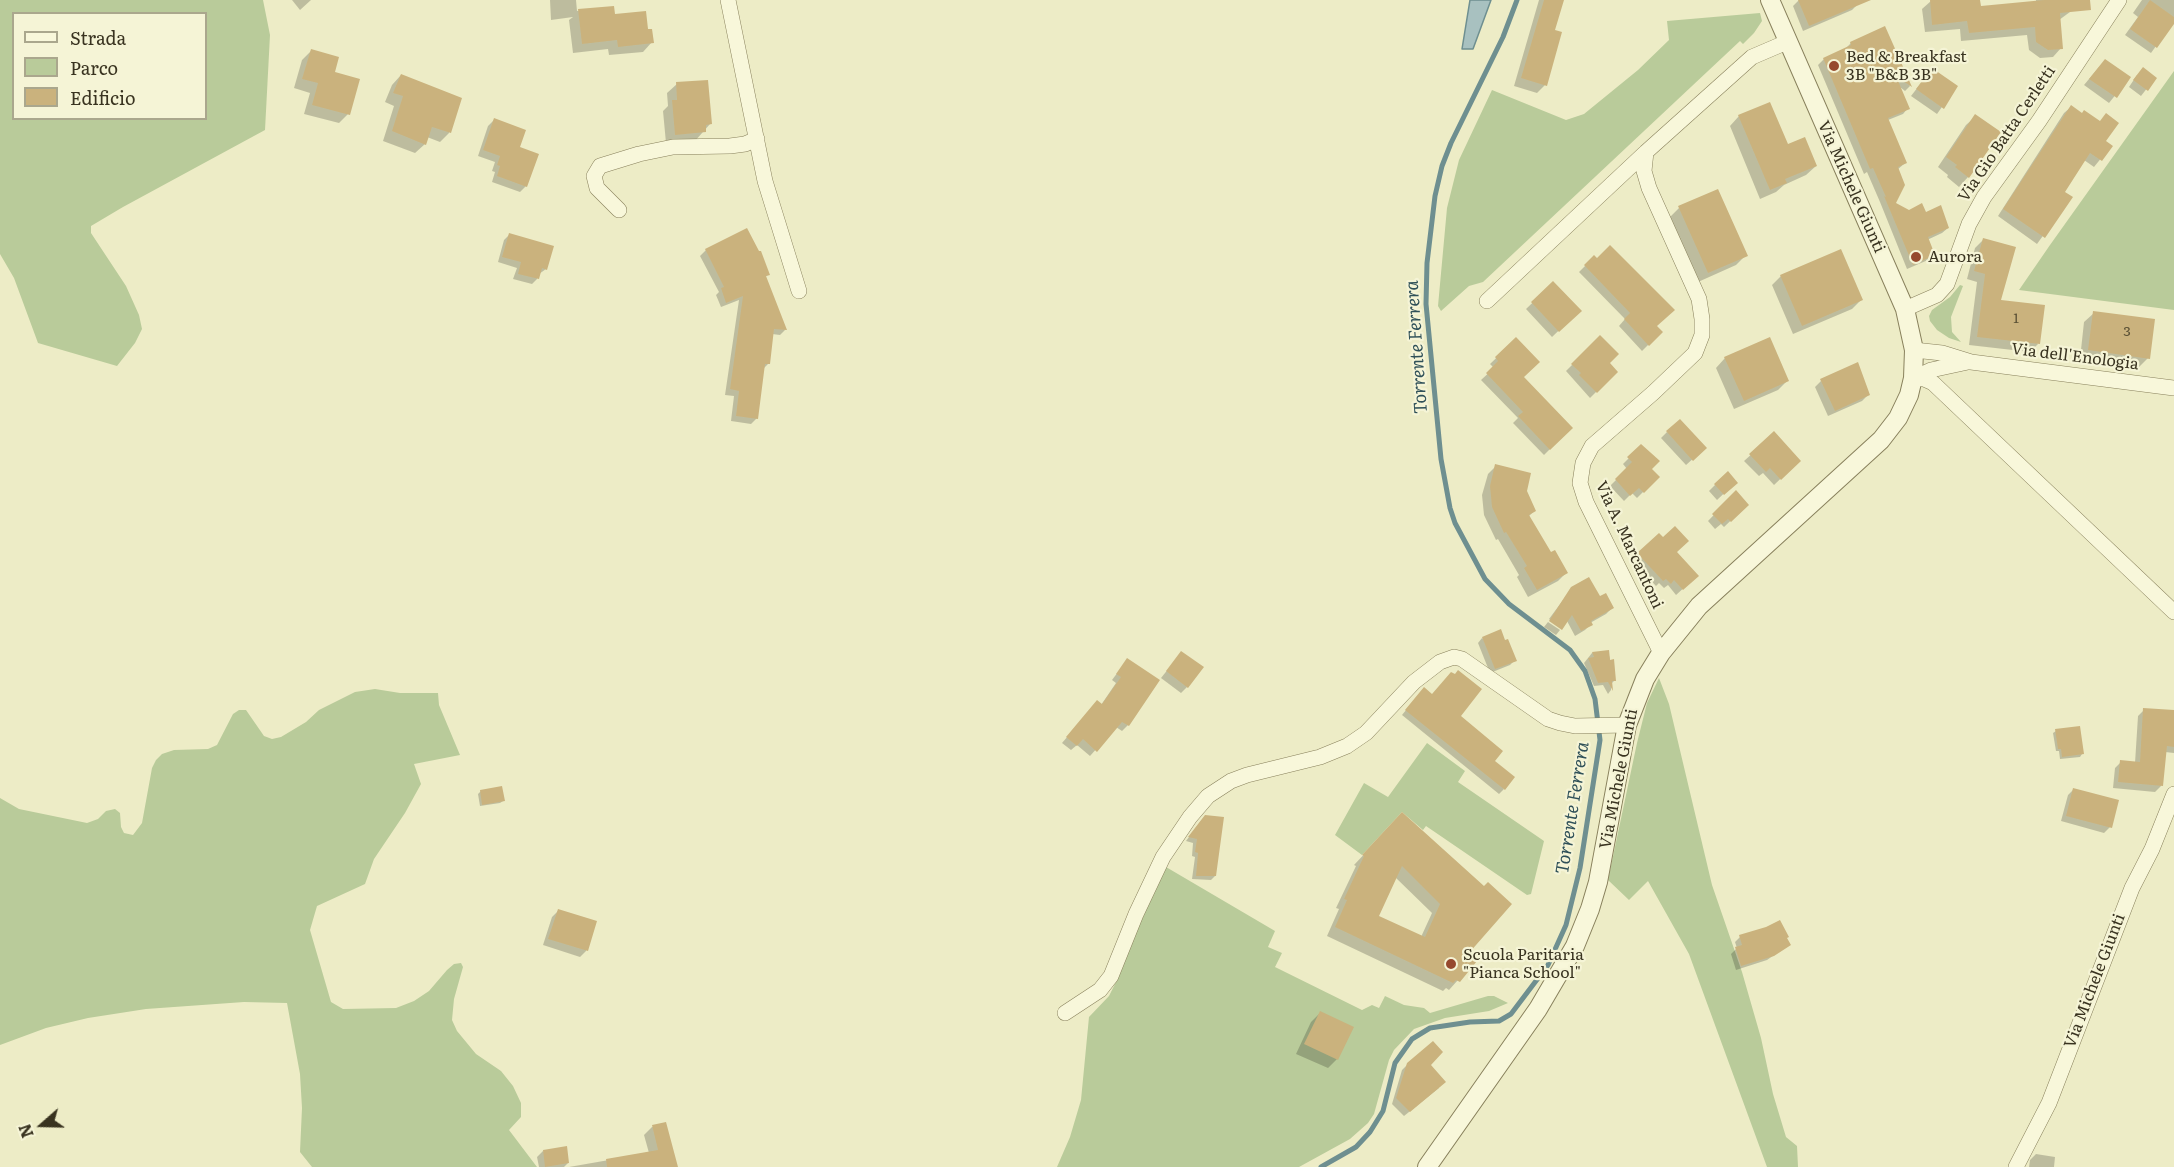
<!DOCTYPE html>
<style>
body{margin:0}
#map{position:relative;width:2174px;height:1167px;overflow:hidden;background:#edecc6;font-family:Literata,serif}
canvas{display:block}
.legend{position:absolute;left:12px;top:12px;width:195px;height:108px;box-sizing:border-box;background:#f5f4d6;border:2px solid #aaa78d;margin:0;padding:8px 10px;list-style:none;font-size:18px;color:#393320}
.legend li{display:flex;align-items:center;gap:12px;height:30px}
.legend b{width:30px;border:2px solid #aaa78d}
.north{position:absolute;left:12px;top:1095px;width:60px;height:60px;-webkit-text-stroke:4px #f5f4d6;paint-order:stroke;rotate:250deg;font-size:16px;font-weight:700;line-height:24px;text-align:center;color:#393320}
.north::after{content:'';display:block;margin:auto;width:21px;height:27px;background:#393320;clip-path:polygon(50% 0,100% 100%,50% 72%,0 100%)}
</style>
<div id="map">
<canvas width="2174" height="1167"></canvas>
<ul class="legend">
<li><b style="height:8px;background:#f8f7da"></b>Strada</li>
<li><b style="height:16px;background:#b9cb9a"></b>Parco</li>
<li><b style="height:16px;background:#cab27d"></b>Edificio</li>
</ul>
<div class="north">N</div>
</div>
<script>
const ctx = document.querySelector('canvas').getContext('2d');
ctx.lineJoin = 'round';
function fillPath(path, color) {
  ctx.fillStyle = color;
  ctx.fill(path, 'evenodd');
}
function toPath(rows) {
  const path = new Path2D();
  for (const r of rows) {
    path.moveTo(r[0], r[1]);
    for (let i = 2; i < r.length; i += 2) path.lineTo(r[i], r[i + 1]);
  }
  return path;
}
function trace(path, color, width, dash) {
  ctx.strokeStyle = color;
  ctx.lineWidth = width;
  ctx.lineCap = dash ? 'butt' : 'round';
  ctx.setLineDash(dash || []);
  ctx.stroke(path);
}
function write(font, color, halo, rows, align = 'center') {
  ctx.font = font + ' Literata,serif';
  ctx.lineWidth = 4.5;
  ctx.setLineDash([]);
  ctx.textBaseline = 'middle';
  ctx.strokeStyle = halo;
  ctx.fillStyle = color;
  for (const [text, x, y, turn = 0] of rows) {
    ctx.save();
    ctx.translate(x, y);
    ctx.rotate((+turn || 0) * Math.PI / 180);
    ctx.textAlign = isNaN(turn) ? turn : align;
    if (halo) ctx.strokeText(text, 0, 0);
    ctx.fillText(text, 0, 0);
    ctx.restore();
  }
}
const green = toPath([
 [0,0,263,0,270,35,265,130,123,207,91,226,91,233,126,286,139,315,142,329,135,343,117,366,38,343,14,278,0,254],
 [14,14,206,14,206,118,14,118],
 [1760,13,1762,21,1754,33,1743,44,1740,41,1483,282,1469,286,1441,311,1438,306,1447,208,1459,160,1492,90,1566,120,1584,114,1638,70,1669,40,1667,21],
 [2174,71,2174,310,2019,290,2050,245],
 [1960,285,1963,286,1951,317,1952,332,1961,342,1949,338,1937,330,1930,321,1929,316,1932,310,1950,297],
 [1659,678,1669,704,1712,885,1742,972,1761,1038,1773,1094,1786,1137,1797,1146,1798,1167,1767,1167,1689,954,1648,881,1629,900,1608,880,1637,743,1647,703],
 [375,689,400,693,438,693,439,705,460,755,414,764,421,784,405,813,374,859,365,884,317,906,310,930,331,1002,343,1009,396,1008,414,1001,429,991,447,970,454,964,461,963,463,967,454,999,452,1020,457,1031,476,1054,501,1071,513,1086,521,1103,521,1117,509,1130,537,1167,312,1167,300,1152,302,1108,300,1074,287,1003,244,1002,146,1009,88,1018,46,1028,0,1045,0,798,19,809,87,823,98,819,106,811,115,809,120,813,121,827,124,833,133,835,142,823,152,768,156,760,162,754,174,750,208,749,217,745,233,714,239,710,246,710,264,736,272,739,281,737,306,722,319,710,355,692],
 [1427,743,1465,771,1458,782,1544,841,1531,894,1527,895,1426,826,1423,830,1402,812,1362,855,1335,835,1364,783,1388,797],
 [1166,867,1275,931,1268,947,1282,953,1275,967,1362,1010,1372,1005,1379,1008,1385,996,1404,1005,1424,1008,1430,1013,1488,996,1494,996,1508,1003,1489,1011,1445,1018,1414,1029,1394,1050,1389,1060,1374,1114,1368,1123,1350,1139,1299,1167,1057,1167,1070,1137,1081,1100,1089,1017,1109,996,1116,982,1134,936]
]);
const water = toPath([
 [1470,0,1491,0,1473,49,1462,49,1470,0]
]);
const shadow = toPath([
 [292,0,311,0,300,10],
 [550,0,576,0,577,11,613,7,614,15,646,31,652,42,643,52,609,55,608,49,573,53,569,20,573,17,551,20],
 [1539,0,1562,0,1553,31,1545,85,1537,93,1514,86],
 [1799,0,1856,0,1858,4,1852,10,1803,31,1793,6],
 [1979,0,1979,8,2036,2,2036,0,2069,0,2070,12,2059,20,2061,48,2053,57,2040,58,2029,50,2027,35,1961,41,1960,29,1925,32,1922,9,1931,1],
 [2142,0,2174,0,2174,21,2151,53,2125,35,2138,17,2133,13],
 [1884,28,1910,86,1905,91,1900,87,1908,108,1903,114,1888,120,1905,163,1897,170,1894,203,1909,212,1926,214,1948,228,1942,233,1927,240,1934,255,1928,260,1907,269,1880,202,1867,172,1864,174,1818,65,1824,59,1845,49,1851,43],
 [311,51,334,73,348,114,339,123,304,114,310,93,294,88,302,60],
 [2099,67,2129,78,2109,103,2084,85],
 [1932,69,1956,87,1937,114,1911,96],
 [401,75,460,99,449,133,440,142,427,137,425,144,415,153,383,141,394,106,385,102,392,85],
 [2137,75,2155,78,2141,96,2129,87],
 [677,84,710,124,695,141,666,143,663,111,668,106,667,93],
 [2071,107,2082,115,2104,141,2111,146,2094,167,2084,160,2063,192,2071,197,2037,244,1998,216,2064,113],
 [1739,116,1787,146,1816,166,1806,175,1784,185,1776,192,1760,199,1730,126],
 [1976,116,1999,133,1968,177,1959,187,1947,177,1948,175,1938,167,1966,125],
 [494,120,518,148,526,186,520,192,492,182,495,172,492,171,495,162,478,156,488,126],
 [1679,208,1746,255,1736,265,1698,282,1670,217],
 [509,235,546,269,539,274,537,279,532,284,513,279,517,268,498,262,504,240],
 [1984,239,1999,301,2038,344,2030,352,1969,345,1977,282,1967,279,1975,248],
 [706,250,768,275,765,277,785,330,780,335,772,334,768,364,763,369,757,418,751,424,731,421,734,396,725,395,739,300,721,307,716,295,719,292,700,256],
 [1594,257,1661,332,1642,351,1619,326,1625,319,1579,272],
 [1781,276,1861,300,1852,309,1793,334,1772,285],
 [1553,283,1579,311,1552,337,1526,309],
 [2094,313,2148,358,2139,367,2080,359,2084,322],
 [1600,337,1608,363,1616,372,1590,398,1566,371],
 [1516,339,1522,377,1571,428,1544,455,1513,423,1518,418,1481,380,1494,368,1490,364],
 [1725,358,1787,381,1778,390,1734,409,1716,368],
 [1821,381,1868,395,1862,401,1828,416,1815,387],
 [1667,432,1705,448,1686,465,1661,438],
 [1774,434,1799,461,1774,485,1763,473,1759,476,1744,461],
 [1641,446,1650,469,1658,477,1637,498,1632,493,1624,501,1610,486,1627,469,1623,464],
 [1496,466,1526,491,1535,510,1528,517,1550,554,1566,573,1558,581,1528,597,1517,577,1519,575,1498,539,1496,540,1484,515,1482,495,1488,474],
 [1727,473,1736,482,1717,500,1709,491],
 [1736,492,1747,505,1724,527,1721,524,1715,529,1708,521],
 [1675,552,1697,576,1676,595,1668,585,1664,588,1659,583,1656,586,1632,560,1638,554],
 [1572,588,1599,598,1612,608,1606,614,1590,623,1591,624,1585,630,1575,636,1567,621,1562,628,1549,619],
 [1548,622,1560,630,1556,635,1544,627],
 [1482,638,1515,660,1510,665,1490,673,1478,643],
 [1608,651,1615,680,1611,684,1611,690,1608,694,1603,685,1594,686,1584,663,1592,653],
 [1181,653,1187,687,1181,693,1161,678],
 [1127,660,1158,681,1128,725,1122,731,1116,727,1090,756,1077,745,1071,750,1062,743,1092,708,1101,705,1116,683,1112,680],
 [1419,694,1432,696,1459,716,1492,761,1504,789,1499,794,1402,715],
 [2144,710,2174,712,2174,753,2165,752,2161,786,2155,792,2113,788,2115,768,2121,762,2135,763,2138,716],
 [2056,731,2082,754,2080,757,2060,759,2059,751,2056,751,2053,733],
 [2074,789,2110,827,2104,833,2061,821,2068,795],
 [481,791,503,801,500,803,480,806,478,794],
 [1402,814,1466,953,1475,961,1449,990,1446,988,1443,991,1327,936,1339,909,1336,908,1356,866,1354,865],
 [1395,877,1432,913,1421,937,1377,916],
 [1201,821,1215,876,1211,880,1192,879,1195,857,1192,856,1193,843,1186,841],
 [558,911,595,922,586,951,580,957,543,945,552,917],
 [1740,937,1786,939,1789,945,1767,960,1736,970,1731,954,1737,948,1735,942],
 [1320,1013,1337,1059,1328,1068,1296,1054,1311,1022],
 [1408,1064,1439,1088,1404,1116,1392,1104,1402,1070],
 [665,1124,676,1167,569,1167,649,1153,644,1135,652,1127],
 [543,1151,568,1163,564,1167,539,1167,537,1157],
 [2036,1154,2055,1157,2054,1167,2029,1167,2030,1160]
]);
const stream = toPath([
 [1321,1167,1356,1147,1370,1132,1383,1111,1395,1063,1412,1039,1430,1028,1470,1022,1499,1021,1511,1014,1548,965,1566,925,1580,868,1600,740,1595,699,1585,671,1570,650,1509,604,1485,579,1455,523,1450,508,1441,459,1426,304,1427,263,1435,196,1442,166,1451,143,1503,37,1517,0]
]);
const building = toPath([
 [1544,0,1564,0,1555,30,1562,32,1547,86,1521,78],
 [1798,0,1871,0,1809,26],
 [1930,0,1980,0,1981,6,2044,0,2090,0,2091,10,2060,13,2063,49,2048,50,2036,42,2035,27,1969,33,1967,21,1932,25],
 [2150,0,2174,17,2174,24,2157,48,2130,29],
 [614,6,615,14,646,11,648,29,652,29,654,43,618,47,617,40,582,44,578,9],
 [1885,26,1912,87,1896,76,1910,109,1888,118,1907,163,1898,167,1905,185,1896,203,1909,210,1922,203,1926,212,1941,205,1949,228,1928,237,1935,255,1913,265,1884,196,1886,197,1873,168,1870,169,1823,58,1851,45,1850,42],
 [311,49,339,57,335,72,360,79,350,115,312,105,318,83,302,79],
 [2105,59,2131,77,2117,98,2089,79],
 [2143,67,2157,78,2148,91,2133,80],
 [1932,68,1958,86,1944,109,1916,89],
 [401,74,462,98,451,133,432,127,426,145,392,131,403,96,393,93],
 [708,80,712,124,706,125,706,132,675,135,672,100,677,100,676,82],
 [1770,102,1788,144,1805,137,1817,166,1785,179,1787,183,1770,190,1738,115],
 [2071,105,2082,113,2084,110,2100,121,2106,113,2119,123,2106,141,2113,146,2102,161,2090,153,2065,192,2073,197,2045,238,2003,209],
 [1975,114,2001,132,1969,178,1955,167,1957,165,1946,157],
 [494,118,526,130,520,147,539,154,527,187,497,176,500,166,497,165,500,156,483,150],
 [1718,189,1748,256,1708,273,1678,206],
 [747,228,759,251,761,251,770,275,766,276,787,330,774,329,770,364,765,364,758,419,736,416,739,391,730,389,743,296,726,303,721,288,724,287,705,249],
 [509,233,554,246,547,270,542,268,539,279,518,274,521,262,502,257],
 [1983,238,2016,247,2001,300,2045,305,2040,344,1977,337,1985,274,1974,271],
 [1610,245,1675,310,1657,326,1663,332,1649,346,1624,319,1630,313,1584,265,1594,255,1597,258],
 [1841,249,1863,300,1802,326,1780,275],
 [1553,281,1582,311,1559,332,1531,302],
 [2093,311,2155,319,2150,359,2088,350],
 [1600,335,1619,354,1610,363,1618,372,1597,393,1579,375,1581,373,1571,364],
 [1516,337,1540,362,1524,377,1573,428,1550,450,1518,416,1523,412,1486,373,1498,361,1495,357],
 [1770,337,1789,381,1744,401,1724,357],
 [1858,362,1870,395,1835,411,1820,379],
 [1680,419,1707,448,1693,461,1666,431],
 [1774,431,1801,461,1781,480,1770,468,1766,472,1749,454],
 [1641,444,1660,461,1652,469,1660,477,1644,493,1639,488,1630,496,1615,479,1632,462,1627,457],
 [1495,464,1531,473,1527,491,1536,511,1529,515,1551,552,1555,550,1568,573,1537,590,1524,568,1527,566,1506,532,1504,533,1492,507,1490,486],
 [1728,471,1738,483,1724,495,1714,484],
 [1736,490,1749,505,1731,522,1728,519,1722,524,1712,514],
 [1675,526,1689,541,1677,552,1699,576,1683,590,1674,580,1671,584,1666,579,1663,581,1637,553,1659,533,1663,537],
 [1589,577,1600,596,1606,593,1614,608,1591,621,1593,625,1581,631,1572,615,1562,630,1549,621,1571,587],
 [1501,629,1505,640,1508,639,1517,661,1495,669,1482,637],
 [1609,650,1610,660,1614,659,1616,681,1612,681,1613,691,1608,682,1598,683,1588,658,1594,657,1592,652],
 [1181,651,1204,667,1188,688,1166,671],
 [1127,658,1160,680,1129,726,1122,722,1097,752,1083,739,1077,746,1066,737,1097,700,1102,704,1121,677,1116,674],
 [1458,670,1482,689,1461,716,1503,751,1495,761,1515,777,1505,790,1405,710,1424,687,1432,694,1451,672,1455,674],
 [2143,708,2174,710,2174,747,2167,746,2163,786,2118,782,2120,760,2140,762],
 [2080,726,2084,754,2062,757,2061,749,2058,749,2055,729],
 [502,786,505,801,482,805,480,790],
 [2073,788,2119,800,2112,828,2066,816],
 [1402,812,1484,886,1488,882,1512,904,1469,953,1477,961,1460,982,1456,980,1453,983,1335,927,1347,900,1344,899,1364,856,1362,855],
 [1402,866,1440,904,1425,937,1379,916],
 [1205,815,1224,817,1216,876,1196,876,1198,853,1195,852,1197,839,1188,837],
 [558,909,597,921,588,951,548,939],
 [1780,920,1789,937,1787,938,1791,945,1774,956,1741,966,1735,947,1742,945,1739,935,1766,927],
 [1320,1011,1354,1027,1338,1060,1304,1044],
 [1433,1041,1443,1052,1431,1065,1446,1082,1410,1112,1396,1098,1407,1063],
 [666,1122,678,1167,607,1167,606,1159,658,1150,652,1125],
 [567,1146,569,1163,545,1167,543,1150]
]);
const minor = toPath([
 [728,0,765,181,799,291],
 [1646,152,1644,171,1649,188,1699,299,1702,319,1702,335,1695,353,1653,393,1592,446,1583,463,1580,483,1586,502,1661,653],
 [619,210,597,188,594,176,600,166,639,154,673,147,730,146,745,144,757,139],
 [1487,301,1646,152,1752,57,1787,42],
 [1905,309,1937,295,1947,284,1969,224,1984,197,2039,121,2119,0],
 [1914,350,1942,353,1971,362,2174,388],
 [1913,378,1924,379,1933,383,2174,612],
 [1914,378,1931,370,1968,362],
 [1065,1013,1100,990,1111,976,1136,914,1163,857,1190,817,1208,796,1231,781,1247,775,1320,757,1347,746,1366,733,1414,682,1440,662,1454,657,1462,659,1548,719,1560,723,1575,726,1627,725],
 [2016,1167,2049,1103,2132,888,2152,849,2174,794]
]);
const tertiary = toPath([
 [1427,1167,1538,1009,1575,946,1590,909,1598,882,1627,725,1645,679,1661,653,1699,606,1881,440,1898,418,1909,395,1913,378,1914,350,1905,309,1770,0]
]);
const markers = [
 [1834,66,6,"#96492e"],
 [1916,257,6,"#96492e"],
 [1451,964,6,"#96492e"]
];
const numberNames = [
 ["1",2016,319],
 ["3",2127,332]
];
const poiNames = [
 ["Bed & Breakfast",1846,57],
 ["3B \"B&B 3B\"",1846,75],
 ["Aurora",1928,257],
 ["Scuola Paritaria",1463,955],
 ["\"Pianca School\"",1463,973]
];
const streetNames = [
 ["Via Gio Batta Cerletti",2007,134,-56],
 ["Via Michele Giunti",1851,187,66],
 ["Via dell'Enologia",2075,357,7],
 ["Via A. Marcantoni",1629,545,65],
 ["Via Michele Giunti",1619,779,-79],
 ["Via Michele Giunti",2095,981,-69]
];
const waterNames = [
 ["Torrente Ferrera",1417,347,-94],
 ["Torrente Ferrera",1573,808,-81]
];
fillPath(green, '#b9cb9a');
fillPath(water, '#a8c1c0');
trace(water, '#6e8f90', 1.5);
fillPath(shadow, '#0003');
trace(stream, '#6e8f90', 5);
fillPath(building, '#cab27d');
trace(minor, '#88805c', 16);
trace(tertiary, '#88805c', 20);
trace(minor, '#f8f7da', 15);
trace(tertiary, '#f8f7da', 18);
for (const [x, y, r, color] of markers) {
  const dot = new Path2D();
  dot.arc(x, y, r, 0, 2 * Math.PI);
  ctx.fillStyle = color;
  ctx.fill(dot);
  trace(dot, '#f5f4d6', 2);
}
write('14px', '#5d5337', null, numberNames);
write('16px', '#393320', '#f5f4d6', poiNames, 'left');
write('16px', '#393320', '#f5f4d6', streetNames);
write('italic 18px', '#2f5058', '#f5f4d6', waterNames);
</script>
